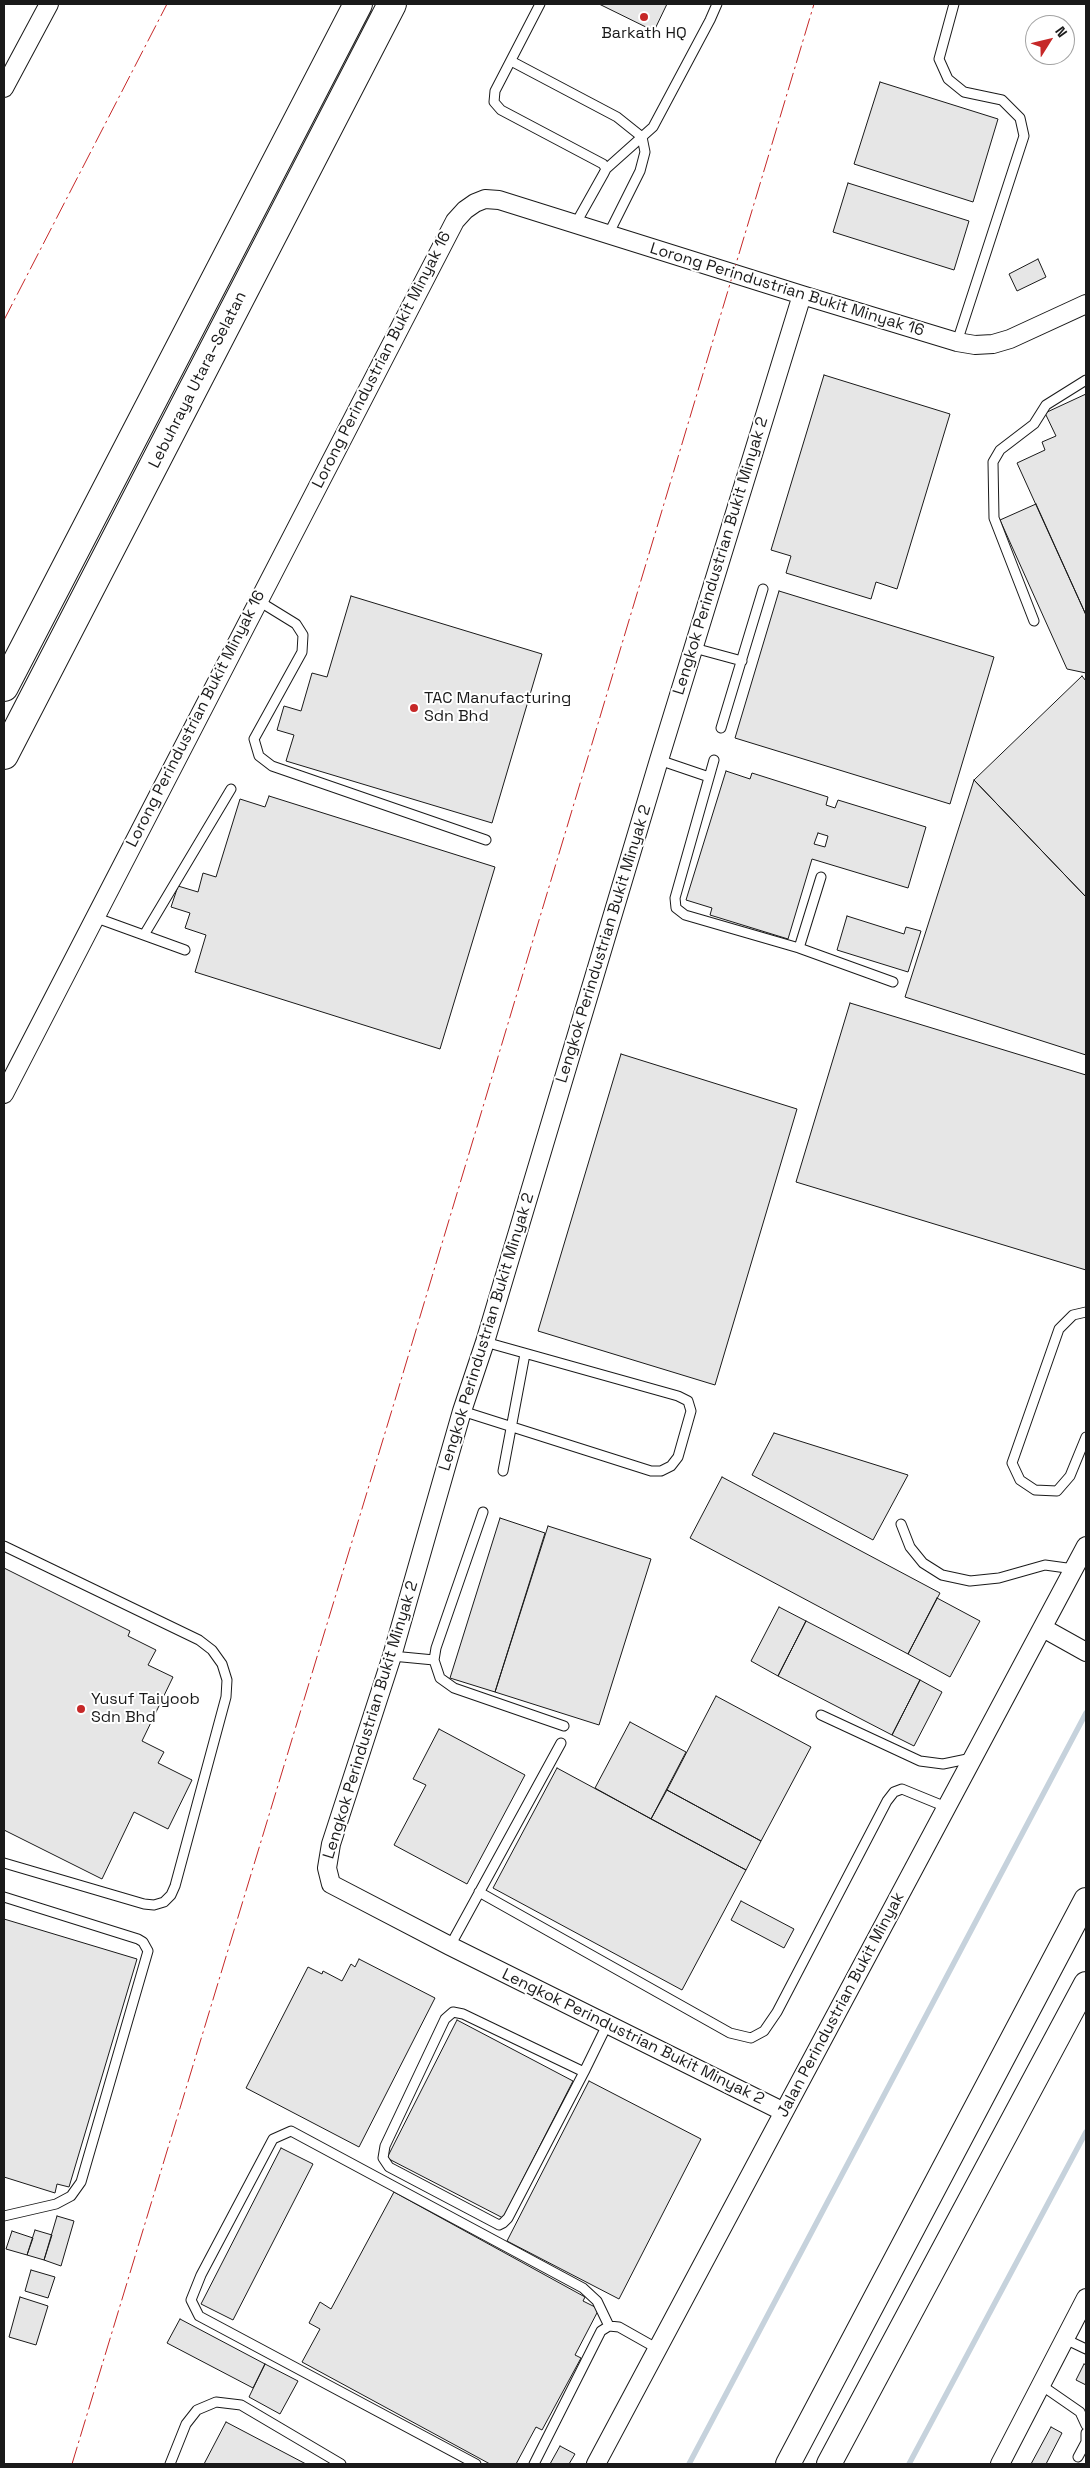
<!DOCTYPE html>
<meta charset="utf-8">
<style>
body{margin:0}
#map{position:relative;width:1090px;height:2468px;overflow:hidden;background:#fff;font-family:"Space Grotesk",sans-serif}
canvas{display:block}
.frame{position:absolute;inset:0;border:5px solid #1a1a1a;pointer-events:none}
.north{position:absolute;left:1025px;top:15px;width:50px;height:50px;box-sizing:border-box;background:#fff;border:1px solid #a3a3a3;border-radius:50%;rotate:54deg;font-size:14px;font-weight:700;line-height:20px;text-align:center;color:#1a1a1a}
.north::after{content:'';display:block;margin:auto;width:18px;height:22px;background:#c62828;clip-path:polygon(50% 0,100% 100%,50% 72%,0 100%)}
</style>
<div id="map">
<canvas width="1090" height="2468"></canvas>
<div class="frame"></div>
<div class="north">N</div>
</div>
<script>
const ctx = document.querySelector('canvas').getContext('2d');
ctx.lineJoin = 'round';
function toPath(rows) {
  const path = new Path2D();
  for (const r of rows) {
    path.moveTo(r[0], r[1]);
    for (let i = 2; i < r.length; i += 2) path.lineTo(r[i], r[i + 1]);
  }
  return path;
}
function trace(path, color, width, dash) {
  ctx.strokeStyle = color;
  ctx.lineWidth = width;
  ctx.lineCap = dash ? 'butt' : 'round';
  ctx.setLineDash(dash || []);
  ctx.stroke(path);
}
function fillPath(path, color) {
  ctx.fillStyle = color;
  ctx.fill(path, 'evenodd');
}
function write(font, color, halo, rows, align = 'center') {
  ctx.font = font + ' "Space Grotesk",sans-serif';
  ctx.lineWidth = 4;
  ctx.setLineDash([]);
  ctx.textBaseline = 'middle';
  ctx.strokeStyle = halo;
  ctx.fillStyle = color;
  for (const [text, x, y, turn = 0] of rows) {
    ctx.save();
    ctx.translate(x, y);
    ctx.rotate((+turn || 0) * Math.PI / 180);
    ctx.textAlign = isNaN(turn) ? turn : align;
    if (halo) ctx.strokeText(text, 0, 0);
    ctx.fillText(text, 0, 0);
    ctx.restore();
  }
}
const stream = toPath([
 [689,2464,1086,1713],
 [909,2464,1086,2132]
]);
const building = toPath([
 [599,4,667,4,654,31,599,4],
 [880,82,998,119,973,202,854,164,880,82],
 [848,183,969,221,954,270,833,232,848,183],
 [1038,259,1046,277,1017,291,1009,274,1038,259],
 [824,375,950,414,897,589,876,582,871,599,786,573,791,556,771,550,824,375],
 [1086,394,1086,615,1017,463,1045,450,1042,442,1056,436,1045,413,1086,394],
 [1036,504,1086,615,1086,673,1067,669,1000,520,1036,504],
 [779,591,994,657,950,804,735,738,779,591],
 [351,596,542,654,492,823,286,761,294,735,277,730,284,706,301,711,312,673,327,677,351,596],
 [1082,676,1086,681,1086,897,974,780,1082,676],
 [726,771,750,779,752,773,828,797,826,805,835,808,838,800,926,827,908,888,812,859,788,939,710,915,712,908,686,900,726,771],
 [818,833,828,836,825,847,814,844,818,833],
 [974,780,1086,897,1086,1055,905,997,974,780],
 [269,796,495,867,440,1049,195,972,206,935,185,928,190,913,171,907,178,886,198,892,203,873,216,877,240,799,265,807,269,796],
 [847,916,904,934,906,927,921,931,908,972,837,950,847,916],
 [850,1003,1086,1075,1086,1270,796,1182,850,1003],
 [621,1054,797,1109,715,1385,538,1331,621,1054],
 [774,1433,908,1475,873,1540,752,1475,774,1433],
 [722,1477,940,1593,908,1654,690,1538,722,1477],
 [500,1518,545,1533,495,1692,450,1678,500,1518],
 [548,1526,651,1559,599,1725,495,1692,548,1526],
 [4,1568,130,1631,128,1636,156,1650,148,1665,173,1677,142,1741,164,1752,158,1763,192,1780,168,1829,134,1812,102,1879,4,1830,4,1568],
 [937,1598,980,1621,950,1677,908,1654,937,1598],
 [779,1607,806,1621,778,1676,751,1661,779,1607],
 [806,1621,920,1680,892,1735,778,1676,806,1621],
 [920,1680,942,1692,914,1746,892,1735,920,1680],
 [716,1696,811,1747,761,1841,667,1790,716,1696],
 [630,1722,686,1752,651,1819,595,1788,630,1722],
 [439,1729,525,1775,467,1884,394,1845,426,1785,413,1779,439,1729],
 [557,1768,746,1870,682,1990,493,1888,557,1768],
 [667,1790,761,1841,746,1870,651,1819,667,1790],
 [741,1901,794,1929,784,1948,731,1920,741,1901],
 [4,1919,137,1959,69,2187,57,2184,55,2193,4,2177,4,1919],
 [359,1959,435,1998,359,2147,246,2088,308,1967,322,1974,323,1971,342,1981,351,1964,355,1967,359,1959],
 [457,2020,573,2081,503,2218,387,2158,457,2020],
 [589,2081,701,2139,619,2299,507,2241,589,2081],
 [281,2148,313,2164,233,2320,201,2304,281,2148],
 [394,2192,585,2297,583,2301,599,2309,575,2355,581,2358,542,2430,536,2427,516,2464,490,2464,302,2362,320,2329,309,2323,320,2302,331,2309,394,2192],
 [57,2216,74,2221,61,2266,44,2260,57,2216],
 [35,2230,52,2235,44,2260,27,2255,35,2230],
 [12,2231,33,2238,27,2255,6,2249,12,2231],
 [31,2270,55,2277,48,2298,25,2291,31,2270],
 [20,2297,48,2306,36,2345,9,2337,20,2297],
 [180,2319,265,2364,253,2388,167,2343,180,2319],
 [265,2364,298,2381,280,2414,249,2397,265,2364],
 [1084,2364,1086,2365,1086,2385,1076,2380,1084,2364],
 [226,2422,306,2464,204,2464,226,2422],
 [1051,2427,1062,2433,1046,2464,1031,2464,1051,2427],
 [560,2446,575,2454,569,2464,550,2464,560,2446]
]);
const lane = toPath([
 [540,4,495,91,494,102,501,110,603,164,606,169,604,173,576,223],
 [954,4,939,59,948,79,964,92,1002,100,1020,118,1024,136,957,342],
 [511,61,617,117,642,137,645,152,640,171,608,235],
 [606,169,653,127,710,20,717,4],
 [257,600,296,624,303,635,302,652,254,739,259,756,272,766,486,840],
 [1034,621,994,518,993,462,1000,450,1034,424,1046,405,1086,380],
 [694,648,742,661],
 [721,728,763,589],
 [659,760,709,777],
 [714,760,675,898,676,908,685,915,799,948,893,982],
 [94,917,185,950],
 [144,935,231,789],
 [799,948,821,877],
 [1086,1312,1073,1315,1059,1329,1012,1463,1020,1480,1035,1490,1057,1491,1070,1476,1086,1437],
 [462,1411,651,1471,661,1471,671,1466,678,1457,691,1411,688,1401,678,1396,485,1342],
 [503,1471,525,1354],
 [483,1512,436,1648,434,1660,440,1678,454,1688,564,1726],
 [901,1524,910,1547,923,1563,942,1575,970,1581,999,1578,1045,1565,1074,1569],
 [4,1546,199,1640,212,1650,222,1664,227,1680,226,1697,175,1886,171,1895,164,1902,154,1905,144,1904,4,1863],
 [392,1656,434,1660],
 [821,1715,920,1761,943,1764,972,1758],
 [479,1892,730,2033,751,2038,764,2031,777,2012,887,1801,894,1792,902,1789,946,1807],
 [4,1897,138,1939,143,1942,148,1951,81,2182,71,2196,56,2204,4,2216],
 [450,1946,561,1743],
 [584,2072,463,2014,453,2012,445,2019,385,2146,383,2158,389,2167,499,2225,503,2223,508,2218,584,2072,607,2025],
 [1065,2339,1086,2349],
 [1041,2385,1080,2412,1086,2425],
 [1078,2457,1086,2442,1086,2433],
 [170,2464,186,2424,197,2410,216,2402,241,2405,341,2464],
 [476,2464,199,2316,191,2300,201,2275,273,2139,291,2131,583,2288,597,2301,609,2326],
 [534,2464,601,2331,609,2326,619,2327,658,2349]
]);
const street = toPath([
 [4,88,49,4],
 [4,1094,455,221,465,210,475,203,485,199,499,200,802,295,957,342,975,345,993,344,1010,339,1086,304],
 [1043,1628,1086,1652],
 [784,2112,450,1946,331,1884,327,1868,331,1844,392,1656,462,1411,485,1342,659,760,802,295],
 [596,2464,1086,1546],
 [1000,2464,1086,2298]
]);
const secondary = toPath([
 [788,2464,1086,1900],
 [829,2464,1086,1984]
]);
const highway = toPath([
 [4,687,358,4],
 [4,755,392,4]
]);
const power = toPath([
 [4,320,167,4],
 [72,2464,395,1400,814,4]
]);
const markers = [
 [644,17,5,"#c62828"],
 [414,708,5,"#c62828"],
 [81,1709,5,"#c62828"]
];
const poiNames = [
 ["Barkath HQ",644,34,"center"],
 ["TAC Manufacturing",424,699],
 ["Sdn Bhd",424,717],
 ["Yusuf Taiyoob",91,1700],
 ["Sdn Bhd",91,1718]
];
const streetNames = [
 ["Lorong Perindustrian Bukit Minyak 16",787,290,17],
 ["Lorong Perindustrian Bukit Minyak 16",382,360,-63],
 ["Lebuhraya Utara–Selatan",198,380,-63],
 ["Lengkok Perindustrian Bukit Minyak 2",721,556,-73],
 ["Lorong Perindustrian Bukit Minyak 16",196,719,-63],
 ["Lengkok Perindustrian Bukit Minyak 2",604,944,-73],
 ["Lengkok Perindustrian Bukit Minyak 2",487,1332,-73],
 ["Lengkok Perindustrian Bukit Minyak 2",371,1720,-73],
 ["Jalan Perindustrian Bukit Minyak",841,2005,-62],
 ["Lengkok Perindustrian Bukit Minyak 2",633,2037,26]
];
trace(stream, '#c6d2dc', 5.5);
fillPath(building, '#e6e6e6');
trace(building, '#1a1a1a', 1);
trace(lane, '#1a1a1a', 11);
trace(street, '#1a1a1a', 20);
trace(secondary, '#1a1a1a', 26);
trace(highway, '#1a1a1a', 30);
trace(lane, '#fff', 9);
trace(street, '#fff', 18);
trace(secondary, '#fff', 24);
trace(highway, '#fff', 28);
trace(power, '#c62828', 1, [18, 4, 2.5, 4]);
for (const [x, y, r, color] of markers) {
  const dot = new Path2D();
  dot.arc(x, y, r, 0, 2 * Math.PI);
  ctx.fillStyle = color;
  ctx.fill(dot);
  trace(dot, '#fff', 2);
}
write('16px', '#1a1a1a', '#fff', poiNames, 'left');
write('16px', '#1a1a1a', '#fff', streetNames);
</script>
